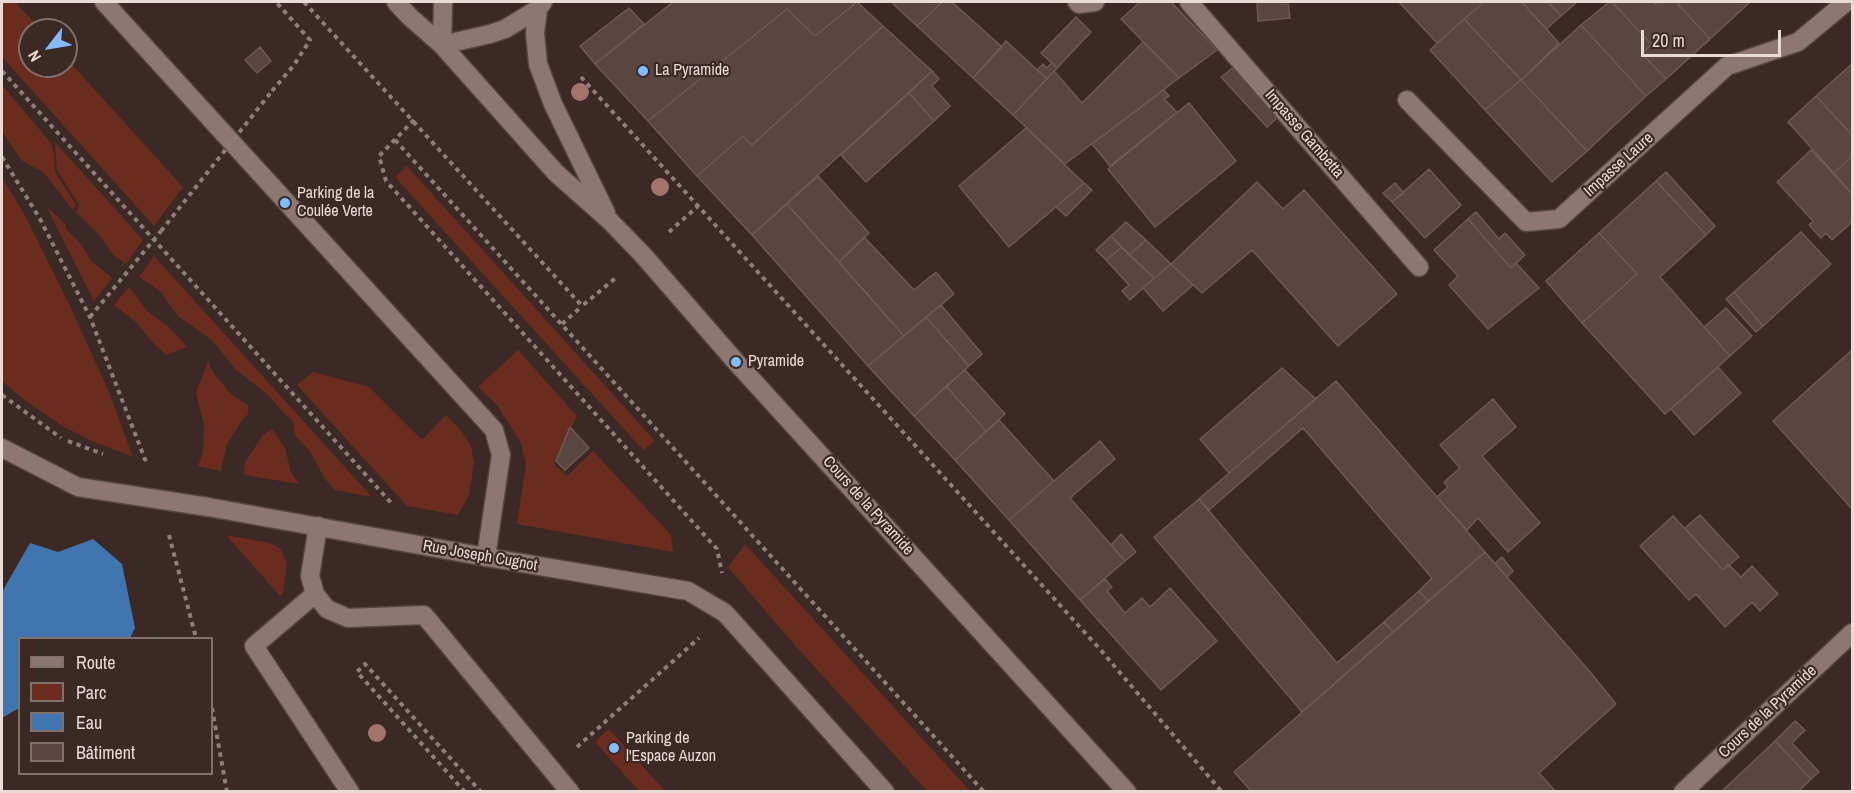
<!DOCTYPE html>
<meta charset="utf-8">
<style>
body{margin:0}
#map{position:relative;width:1854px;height:793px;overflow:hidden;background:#3c2824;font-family:"Archivo Narrow",sans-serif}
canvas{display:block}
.frame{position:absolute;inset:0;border:3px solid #e8dbd8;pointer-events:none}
.legend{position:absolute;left:18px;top:637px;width:195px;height:138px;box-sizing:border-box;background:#3c2824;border:2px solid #81706c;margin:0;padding:8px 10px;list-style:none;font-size:18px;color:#e8dbd8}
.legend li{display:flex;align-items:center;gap:12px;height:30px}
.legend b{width:30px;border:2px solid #81706c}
.north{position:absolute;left:18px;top:18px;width:60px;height:60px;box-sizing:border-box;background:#3c2824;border:2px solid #81706c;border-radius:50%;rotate:239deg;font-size:16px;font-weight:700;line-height:24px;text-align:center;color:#e8dbd8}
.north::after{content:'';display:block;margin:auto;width:21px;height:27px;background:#84bcfb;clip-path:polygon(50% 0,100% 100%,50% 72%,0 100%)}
.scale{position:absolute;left:1641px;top:30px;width:140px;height:27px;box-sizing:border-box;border:3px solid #e8dbd8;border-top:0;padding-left:8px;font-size:18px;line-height:21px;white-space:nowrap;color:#e8dbd8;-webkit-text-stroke:4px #3c2824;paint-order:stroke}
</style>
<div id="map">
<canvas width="1854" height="793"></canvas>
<div class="frame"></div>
<ul class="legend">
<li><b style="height:8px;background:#8e7772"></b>Route</li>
<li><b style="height:16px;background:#6b2c20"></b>Parc</li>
<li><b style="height:16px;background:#4075af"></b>Eau</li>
<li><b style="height:16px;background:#5a4541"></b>Bâtiment</li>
</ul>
<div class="north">N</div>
<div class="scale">20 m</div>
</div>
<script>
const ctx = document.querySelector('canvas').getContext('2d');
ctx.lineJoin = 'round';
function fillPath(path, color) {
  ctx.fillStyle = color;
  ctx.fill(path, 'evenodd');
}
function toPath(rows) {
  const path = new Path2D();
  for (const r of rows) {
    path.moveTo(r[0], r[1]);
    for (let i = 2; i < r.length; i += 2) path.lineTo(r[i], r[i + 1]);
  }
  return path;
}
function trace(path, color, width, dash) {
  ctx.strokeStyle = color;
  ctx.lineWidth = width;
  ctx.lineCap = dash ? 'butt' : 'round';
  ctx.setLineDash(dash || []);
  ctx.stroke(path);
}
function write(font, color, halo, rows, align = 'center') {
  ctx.font = font + ' "Archivo Narrow",sans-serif';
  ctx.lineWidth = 4.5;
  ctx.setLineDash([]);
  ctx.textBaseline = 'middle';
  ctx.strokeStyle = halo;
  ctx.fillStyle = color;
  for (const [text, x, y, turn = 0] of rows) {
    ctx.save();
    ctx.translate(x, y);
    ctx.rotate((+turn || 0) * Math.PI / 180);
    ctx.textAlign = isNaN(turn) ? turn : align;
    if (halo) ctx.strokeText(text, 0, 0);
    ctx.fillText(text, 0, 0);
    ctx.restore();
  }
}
const green = toPath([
 [2,2,15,2,41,30,30,30,30,66,66,66,66,58,183,187,154,226,2,57],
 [2,85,51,143,54,154,55,172,76,205,73,210,44,173,21,160,2,131],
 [55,142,143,240,126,264,113,255,101,237,76,212,79,205,57,170],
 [407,166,655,441,643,450,395,177],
 [2,177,27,219,70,306,109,392,133,457,94,442,61,425,23,399,2,381],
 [46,206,66,225,65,228,81,244,91,261,112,278,94,301],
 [154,256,372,497,335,490,325,479,311,453,294,434,294,422,286,415,267,394,235,369,213,341,178,316,160,291,139,277],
 [129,287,147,311,169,327,187,347,166,355,154,344,136,322,114,305],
 [518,350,577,416,554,464,567,476,593,451,671,535,673,552,517,524,526,465,521,443,497,405,478,387],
 [208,362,212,371,232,395,248,405,248,414,242,420,226,446,221,471,198,466,203,452,204,424,196,393],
 [313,372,369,387,422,440,446,415,463,433,471,446,474,463,469,495,458,515,407,506,297,385],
 [272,429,285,448,291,472,299,484,244,475,245,462,263,435],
 [226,535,270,543,280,548,287,563,283,593,280,596],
 [745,544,970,791,927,791,792,642,728,567],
 [609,729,665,791,639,791,595,742]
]);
const water = toPath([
 [93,539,122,564,135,628,130,638,20,638,19,708,2,718,2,592,30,543,58,552]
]);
const building = toPath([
 [673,2,857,2,815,36,787,9,648,121,595,64,673,2],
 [857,2,883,26,752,145,743,136,697,176,648,121,787,9,815,36,857,2],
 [896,2,942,2,917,26,893,4,896,2],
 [942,2,952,2,1002,47,973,78,917,26,942,2],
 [1140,2,1171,2,1217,50,1179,78,1121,19,1140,2],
 [1257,2,1288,2,1290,18,1258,21,1257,2],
 [1399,2,1484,2,1437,43,1399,2],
 [1484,2,1522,2,1559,43,1521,80,1464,19,1484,2],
 [1522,2,1548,2,1561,16,1546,29,1522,2],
 [1548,2,1577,2,1561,16,1548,2],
 [1609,2,1612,2,1651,44,1642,54,1666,79,1646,96,1581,25,1609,2],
 [1612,2,1653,2,1655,4,1658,2,1676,2,1710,39,1666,79,1642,54,1651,44,1612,2],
 [1676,2,1750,2,1710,39,1676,2],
 [629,8,644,24,595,64,580,46,629,8],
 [1076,17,1091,32,1057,68,1041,53,1076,17],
 [1464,19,1521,80,1485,110,1430,50,1464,19],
 [1581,25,1646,96,1587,151,1521,80,1581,25],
 [883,26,932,71,752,235,697,176,743,136,752,145,883,26],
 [1006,41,1047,79,1013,115,973,78,1006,41],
 [1143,42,1179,78,1065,164,1013,115,1054,71,1082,103,1143,42],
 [260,47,271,61,257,73,245,60,260,47],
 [1052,63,1057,68,1047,79,1037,70,1043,64,1046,68,1052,63],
 [1852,64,1852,135,1816,96,1852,64],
 [1233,68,1277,118,1267,127,1221,77,1233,68],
 [932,71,939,79,932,86,950,106,934,121,909,93,932,71],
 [1521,80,1587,151,1552,182,1485,110,1521,80],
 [1164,90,1169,96,1164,99,1177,112,1110,166,1092,144,1164,90],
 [909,93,934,121,866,182,841,155,909,93],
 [1816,96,1852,135,1852,156,1834,173,1788,122,1816,96],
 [1189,103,1236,161,1155,227,1108,169,1189,103],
 [1026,128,1084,183,1009,247,959,186,1026,128],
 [1811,150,1852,194,1852,222,1832,240,1826,233,1821,238,1809,225,1813,221,1777,182,1811,150],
 [1852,156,1852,194,1834,173,1852,156],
 [1429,169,1461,205,1425,238,1392,202,1429,169],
 [1666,172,1715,226,1706,235,1656,181,1666,172],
 [818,176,869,233,839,262,787,204,818,176],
 [1656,181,1706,235,1660,277,1730,356,1665,414,1582,323,1637,274,1599,233,1656,181],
 [1257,182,1283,209,1304,190,1397,294,1338,346,1252,250,1202,293,1171,264,1257,182],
 [1084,183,1092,190,1066,216,1056,207,1084,183],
 [1395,183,1404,193,1392,202,1383,193,1395,183],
 [787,204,904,336,868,366,752,235,787,204],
 [1476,212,1499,239,1505,233,1525,255,1511,268,1468,219,1476,212],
 [1468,219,1511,268,1516,263,1539,288,1488,329,1449,285,1458,276,1434,250,1468,219],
 [1126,222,1146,240,1129,255,1111,236,1126,222],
 [1801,232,1831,264,1763,326,1734,292,1801,232],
 [1599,233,1637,274,1582,323,1546,281,1599,233],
 [1111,236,1122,247,1106,260,1096,250,1111,236],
 [864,237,914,290,936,272,954,294,904,336,839,262,864,237],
 [1146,240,1171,264,1154,278,1129,255,1146,240],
 [1122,247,1154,278,1130,300,1122,291,1129,285,1106,260,1122,247],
 [1171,264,1193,285,1163,311,1143,288,1171,264],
 [1734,292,1763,326,1756,332,1726,299,1734,292],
 [941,305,982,354,969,366,926,317,941,305],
 [1726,308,1752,336,1730,356,1704,327,1726,308],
 [926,317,969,366,914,416,868,366,926,317],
 [1852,350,1852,509,1773,421,1852,350],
 [1718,367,1741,393,1694,435,1671,409,1718,367],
 [1282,368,1316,399,1229,473,1200,439,1282,368],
 [965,370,1005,414,986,431,946,386,965,370],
 [1336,381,1485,552,1428,601,1419,591,1432,578,1303,428,1209,510,1199,499,1336,381],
 [946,386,986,431,955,460,914,416,946,386],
 [1493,399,1516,427,1482,456,1540,523,1508,552,1478,518,1467,530,1437,497,1448,487,1444,482,1460,468,1440,445,1493,399],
 [999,420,1054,481,1009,520,955,460,999,420],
 [570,427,589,448,565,470,556,461,570,427],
 [1100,441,1115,459,1070,498,1125,561,1080,600,1009,520,1100,441],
 [1199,499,1337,663,1384,622,1393,632,1302,712,1154,537,1199,499],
 [1700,515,1739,557,1723,570,1685,528,1700,515],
 [1673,516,1723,570,1728,564,1741,577,1752,566,1778,594,1760,611,1752,602,1725,627,1696,594,1689,600,1640,546,1673,516],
 [1121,534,1136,552,1125,561,1111,545,1121,534],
 [1485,552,1591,673,1616,704,1539,773,1556,792,1252,792,1234,772,1485,552],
 [1502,557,1513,571,1507,577,1495,563,1502,557],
 [1105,579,1112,587,1107,591,1125,613,1142,598,1150,607,1170,588,1217,641,1161,690,1080,600,1105,579],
 [1419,591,1428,601,1393,632,1384,622,1419,591],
 [1795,721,1805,730,1792,743,1819,772,1811,779,1775,741,1795,721],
 [1775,741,1811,779,1798,792,1721,792,1775,741]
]);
const path = toPath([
 [304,2,582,306,618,276],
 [2,71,393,505],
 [581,77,1098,647,1222,792],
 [272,91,294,65,310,40,276,2],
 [414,120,379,156,386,181,717,549,722,573],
 [395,140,984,792],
 [2,157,40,219,90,317,146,462],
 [669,232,698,206],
 [90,317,161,231],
 [562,324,582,306],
 [2,395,61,438],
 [68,441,103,454],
 [169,535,196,638],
 [212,708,227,792],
 [577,747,699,638],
 [465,792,357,672,365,664,481,792]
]);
const lane = toPath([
 [104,2,494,430,501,455,486,557],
 [1077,2,1079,4,1095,2],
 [1189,2,1419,267],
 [1407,100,1526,222,1559,219,1727,66,1798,42,1846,2],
 [318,526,310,576,315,594,327,609,348,618,424,615,570,792],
 [315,594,254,646,350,792]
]);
const street = toPath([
 [396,2,410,17,442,45,556,173,609,220,643,255,736,362,1127,792],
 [543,2,538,9,535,33,538,64,553,104,606,213],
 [442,45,490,34,505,29,538,9],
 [442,45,443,2],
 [2,448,78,487,208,507,486,557,688,591,725,613,885,792],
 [1683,792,1852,633]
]);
const pathBridge = toPath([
 [161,231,272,91]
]);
const trees = [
 [580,92],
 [660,187],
 [377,733]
];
const markers = [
 [643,71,6,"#84bcfb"],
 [285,203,6,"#84bcfb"],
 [736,362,6,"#84bcfb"],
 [614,748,6,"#84bcfb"]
];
const poiNames = [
 ["La Pyramide",655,71],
 ["Parking de la",297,194],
 ["Coulée Verte",297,212],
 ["Pyramide",748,362],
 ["Parking de",626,739],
 ["l'Espace Auzon",626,757]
];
const streetNames = [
 ["Impasse Gambetta",1304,134,49],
 ["Impasse Laure",1619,165,-42],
 ["Cours de la Pyramide",868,506,48],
 ["Rue Joseph Cugnot",480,556,10],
 ["Cours de la Pyramide",1768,712,-43]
];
fillPath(green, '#6b2c20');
fillPath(water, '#4075af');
fillPath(building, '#5a4541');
trace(building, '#6f5954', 1.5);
trace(lane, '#554642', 21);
trace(street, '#554642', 21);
trace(path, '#8f7e7b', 4, [4.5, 4.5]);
trace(lane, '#8e7772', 18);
trace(street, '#8e7772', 18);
trace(pathBridge, '#8f7e7b', 4, [4.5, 4.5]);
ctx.fillStyle = '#a2746a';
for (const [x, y] of trees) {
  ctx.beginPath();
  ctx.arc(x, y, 9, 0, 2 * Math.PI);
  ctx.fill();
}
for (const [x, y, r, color] of markers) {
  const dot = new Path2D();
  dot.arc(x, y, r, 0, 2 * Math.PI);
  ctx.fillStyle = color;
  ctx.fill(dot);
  trace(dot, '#3c2824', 2);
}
write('16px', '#e8dbd8', '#3c2824', poiNames, 'left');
write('16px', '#e8dbd8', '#3c2824', streetNames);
</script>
